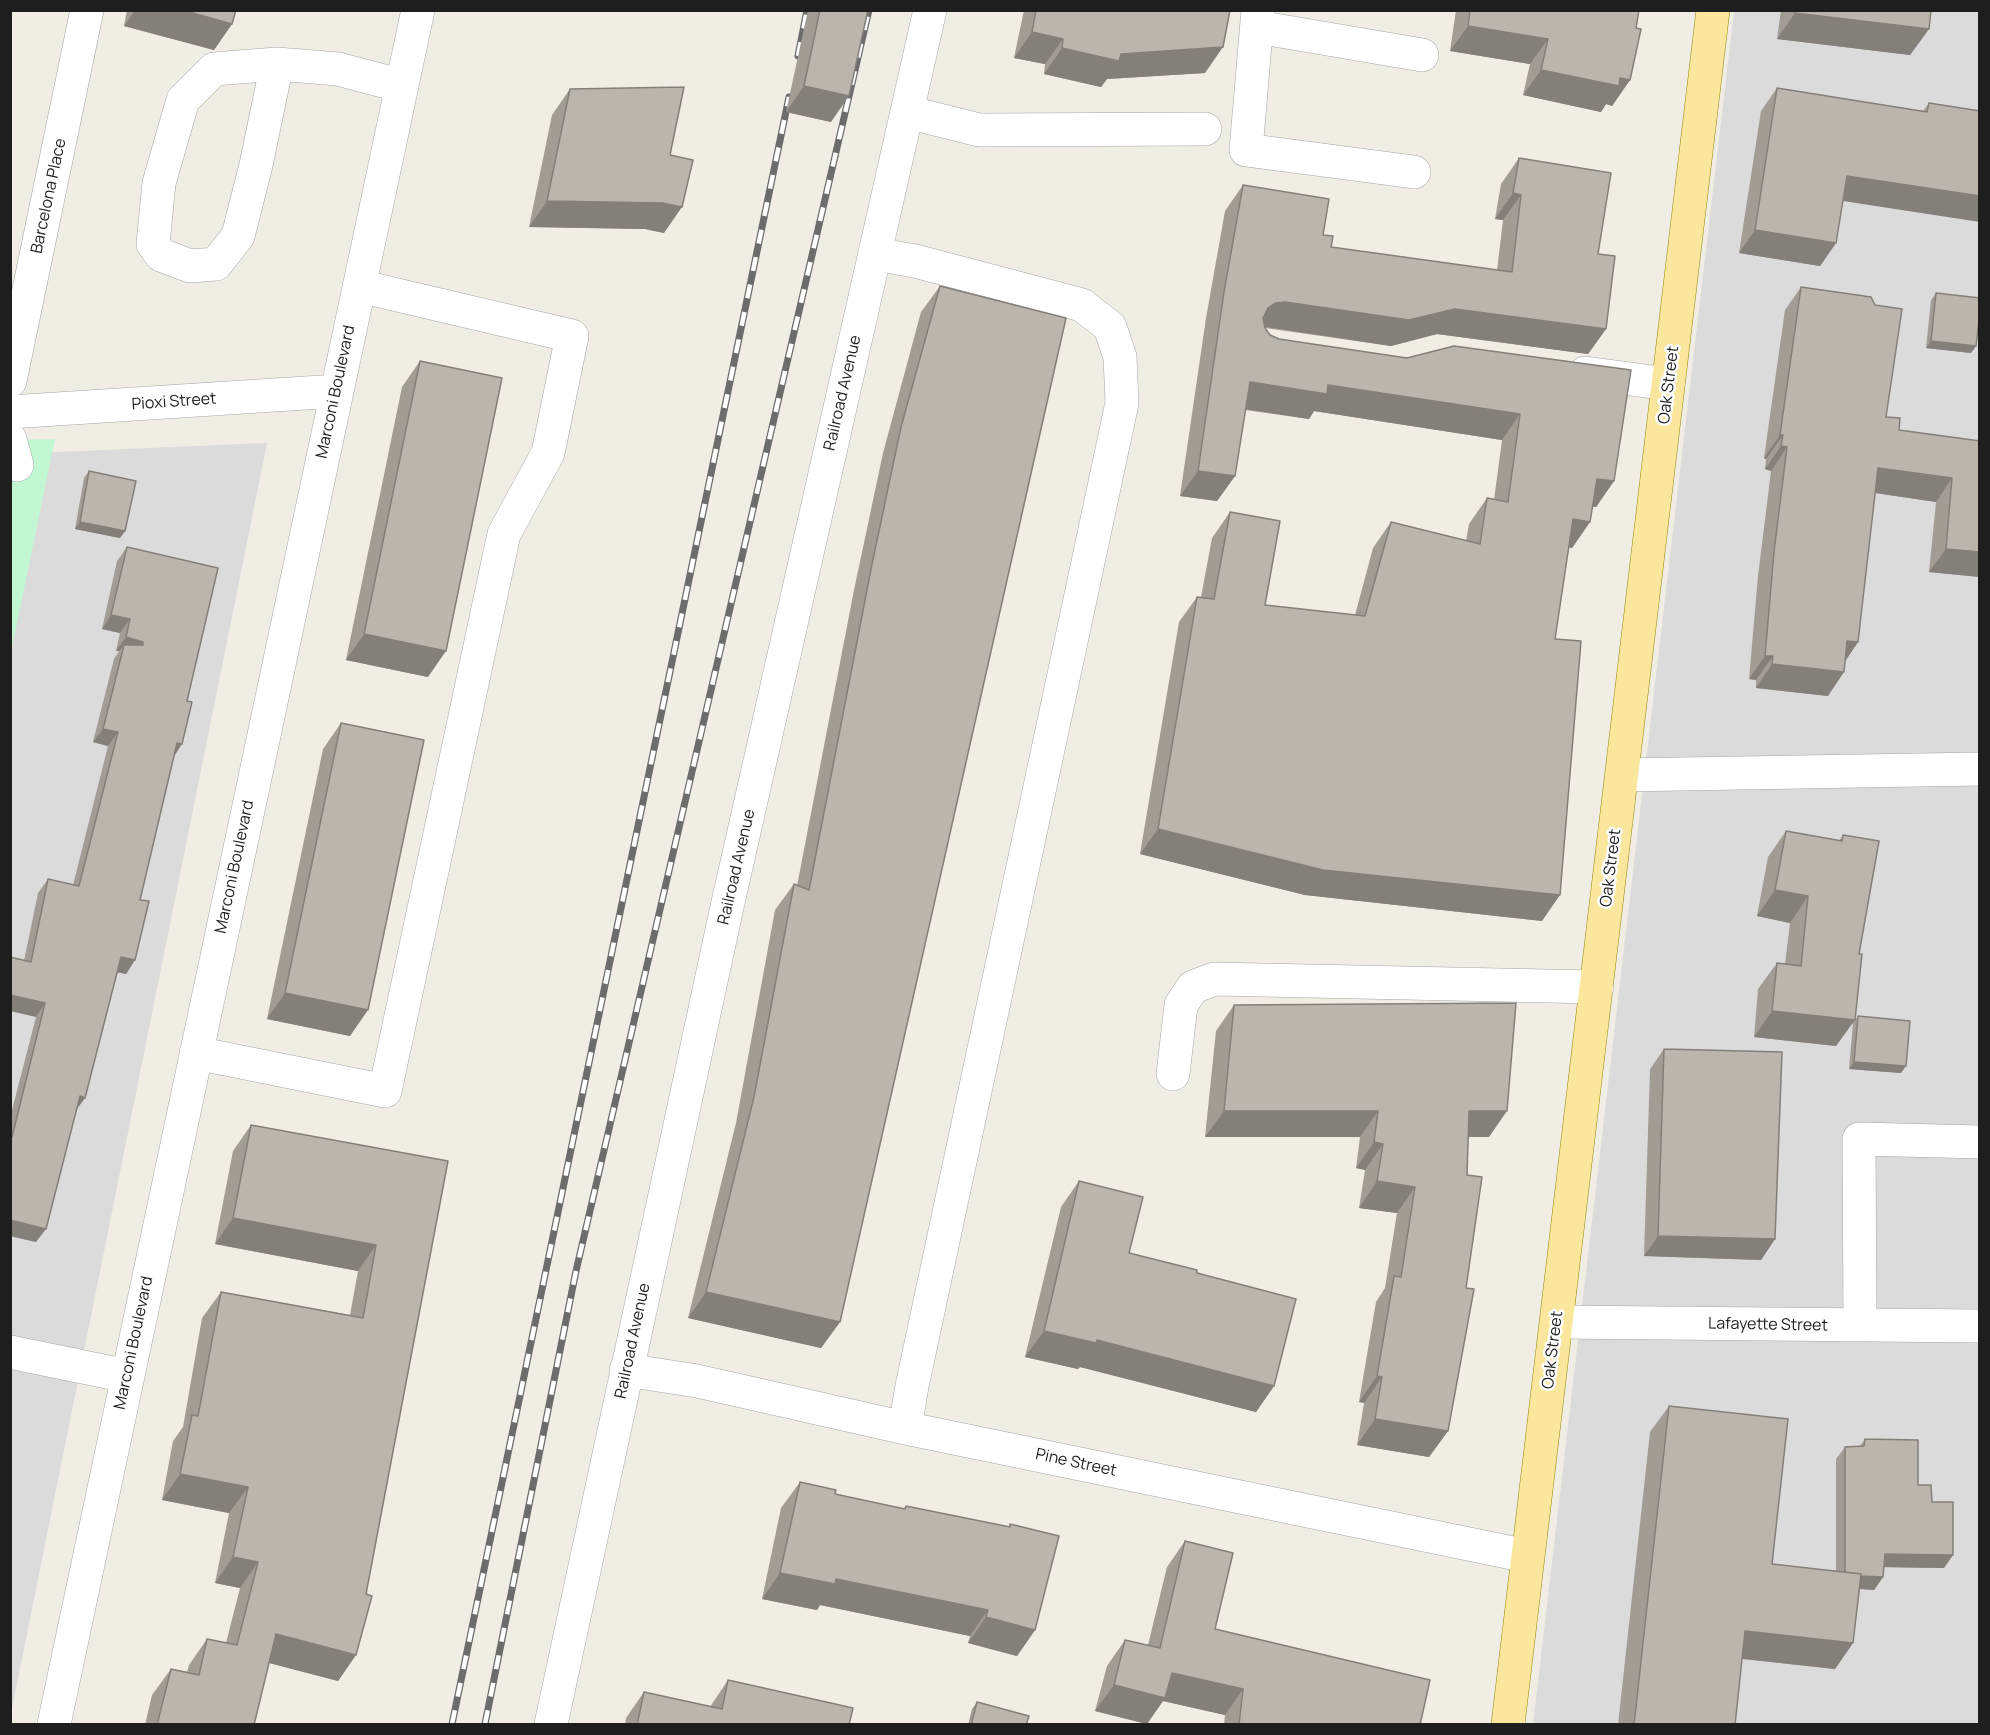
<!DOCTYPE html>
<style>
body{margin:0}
#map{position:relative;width:1990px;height:1735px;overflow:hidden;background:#efede4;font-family:Manrope,sans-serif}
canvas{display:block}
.frame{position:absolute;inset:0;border:12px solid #1e1e1e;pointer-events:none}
</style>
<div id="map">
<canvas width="1990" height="1735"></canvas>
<div class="frame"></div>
</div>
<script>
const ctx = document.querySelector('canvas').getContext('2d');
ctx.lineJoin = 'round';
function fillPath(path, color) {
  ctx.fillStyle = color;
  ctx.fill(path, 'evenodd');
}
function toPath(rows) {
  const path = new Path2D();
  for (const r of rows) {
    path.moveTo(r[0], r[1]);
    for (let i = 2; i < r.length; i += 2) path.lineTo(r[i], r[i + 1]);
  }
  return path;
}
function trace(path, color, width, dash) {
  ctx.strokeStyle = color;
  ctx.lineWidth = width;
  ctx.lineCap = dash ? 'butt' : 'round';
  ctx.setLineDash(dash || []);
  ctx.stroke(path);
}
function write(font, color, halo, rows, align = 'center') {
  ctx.font = font + ' Manrope,sans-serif';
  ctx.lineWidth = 5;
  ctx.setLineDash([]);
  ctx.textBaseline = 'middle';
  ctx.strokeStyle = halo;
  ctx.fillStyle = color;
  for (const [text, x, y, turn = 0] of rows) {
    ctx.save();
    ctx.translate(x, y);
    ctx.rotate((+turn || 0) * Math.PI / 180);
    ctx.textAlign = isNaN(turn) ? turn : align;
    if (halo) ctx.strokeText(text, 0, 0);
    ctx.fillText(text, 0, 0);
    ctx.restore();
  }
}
const residential = toPath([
 [1734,11,1979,11,1979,1724,1533,1724],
 [267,443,11,1713,11,454]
]);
const park = toPath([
 [55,439,11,652,11,440]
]);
const minor = toPath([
 [1258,10,1246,150,1414,172],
 [1257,27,1422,55],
 [277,64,256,165,238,236,216,264,190,266,161,255,153,244,159,183,183,100,214,69,277,64,338,69,402,86],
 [907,112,979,130,1205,129],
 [875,254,915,261,1082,305,1110,327,1120,357,1122,403,912,1386,905,1428],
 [1585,373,1668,384],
 [10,381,87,10],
 [10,412,337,391],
 [10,439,17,465],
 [1622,775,1980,769],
 [196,1053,385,1091,504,534,548,453,572,336,359,286],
 [1173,1074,1181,1005,1193,987,1214,979,1597,987],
 [1557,1322,1980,1326],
 [1860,1325,1859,1139,1980,1142],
 [10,1352,127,1376],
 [626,1370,697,1381,905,1428,1527,1556],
 [54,1724,418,10],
 [551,1724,727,907,930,10]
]);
const major = toPath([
 [1508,1724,1713,10]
]);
const rail = toPath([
 [798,56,807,10],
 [452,1724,789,97],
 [485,1724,576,1271,869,10]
]);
const wall = toPath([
 [127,10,236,10,232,24,214,50,124,26],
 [808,10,868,10,831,122,786,112],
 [1024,10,1230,10,1205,73,1107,79,1101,87,1044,74,1045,64,1014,58],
 [1456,10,1639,10,1630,80,1612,106,1606,104,1601,112,1523,95,1530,64,1450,51],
 [1781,10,1931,10,1929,29,1910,55,1777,39],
 [1777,88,1923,111,1929,103,1980,111,1843,201,1836,243,1820,266,1739,253,1761,111],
 [570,89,670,155,664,233,645,229,529,227,552,115],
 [1519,158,1598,254,1606,329,1588,354,1437,334,1391,346,1265,328,1270,335,1279,339,1407,358,1454,346,1614,481,1596,507,1592,507,1590,522,1572,548,1569,547,1555,639,1542,921,1305,895,1140,854,1179,622,1197,597,1201,597,1212,538,1230,512,1265,605,1355,615,1373,548,1391,522,1466,541,1469,524,1487,498,1494,500,1502,440,1314,411,1309,419,1245,410,1235,476,1217,501,1180,496,1206,318,1225,211,1243,185,1323,235,1331,247,1497,270,1503,220,1495,219,1501,184],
 [940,286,840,1322,821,1348,688,1318,736,1123,775,910,794,884,797,886,854,590,883,453,921,312],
 [1801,287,1886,417,1899,430,1980,441,1980,577,1929,572,1936,502,1875,493,1858,642,1845,661,1828,696,1756,688,1756,680,1749,679,1758,576,1771,471,1765,469,1766,459,1764,458,1785,310],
 [1936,293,1976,346,1971,353,1926,348,1931,300],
 [420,361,428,677,346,660,402,387],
 [89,471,125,531,120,538,75,529,84,478],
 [127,547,174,755,140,900,135,960,126,974,117,972,85,1098,77,1109,36,1242,10,1236,10,1118,36,1017,24,961,38,893,48,879,73,885,108,746,93,742,114,659,119,651,116,651,120,633,102,629,117,561],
 [341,723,350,1036,267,1019,323,749],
 [1786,831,1839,841,1843,835,1836,1046,1754,1037,1758,989,1777,963,1785,964,1790,923,1757,916,1768,857],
 [1234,1005,1489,1137,1468,1137,1466,1288,1448,1431,1429,1457,1357,1445,1364,1403,1359,1402,1376,1302,1385,1288,1397,1213,1359,1208,1365,1170,1356,1168,1360,1137,1205,1137,1216,1031],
 [1858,1016,1901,1073,1849,1069,1853,1023],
 [1664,1049,1775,1239,1761,1260,1644,1256,1650,1069],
 [251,1125,448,1161,366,1594,356,1655,338,1681,269,1663,254,1725,145,1725,152,1695,171,1669,187,1672,189,1665,207,1639,226,1643,240,1588,215,1583,229,1513,162,1500,173,1441,183,1427,202,1318,221,1292,350,1315,358,1271,215,1244,233,1151],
 [1079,1181,1129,1253,1197,1273,1274,1386,1256,1412,1080,1367,1078,1369,1025,1357,1061,1207],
 [1669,1406,1772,1564,1836,1571,1836,1459,1845,1447,1860,1446,1865,1439,1918,1485,1932,1502,1944,1568,1884,1567,1883,1577,1874,1590,1860,1589,1853,1643,1835,1669,1742,1659,1735,1725,1618,1725,1650,1432],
 [800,1482,835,1494,903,1509,906,1506,1008,1527,1010,1524,1035,1630,1017,1656,968,1643,970,1636,820,1605,817,1610,762,1599,781,1508],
 [1185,1541,1215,1629,1420,1725,1224,1725,1225,1715,1163,1701,1147,1724,1095,1711,1107,1666,1125,1640,1148,1645,1167,1567],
 [728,1680,849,1725,625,1725,626,1718,644,1692,710,1707],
 [977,1702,1026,1725,968,1725,972,1709]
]);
const shadedWall = toPath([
 [135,10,182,10,232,24,214,50,124,26],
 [1795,13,1929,29,1910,55,1777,39],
 [1468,26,1548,39,1530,64,1450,51],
 [1032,32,1063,39,1045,64,1014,58],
 [1223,47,1205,73,1107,79,1101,87,1044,74,1062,48,1121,54],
 [1541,70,1620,78,1630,80,1612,106,1606,104,1601,112,1523,95],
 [804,86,849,96,831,122,786,112],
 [1847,176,1980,196,1980,222,1830,199],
 [1513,193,1521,195,1503,220,1495,219],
 [547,201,663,203,682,207,664,233,645,229,529,227],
 [1755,230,1836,243,1820,266,1739,253],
 [1285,302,1455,309,1606,329,1588,354,1437,334,1391,346,1267,327,1258,328,1268,308,1276,303],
 [1931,341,1976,346,1971,353,1926,348],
 [1250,382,1328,385,1520,414,1502,440,1314,411,1309,419,1232,407],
 [1780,435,1783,435,1766,459,1764,458],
 [1781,446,1787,447,1771,471,1765,469],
 [1878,468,1952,478,1936,502,1862,491],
 [1198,471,1235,476,1217,501,1180,496],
 [1597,479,1614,481,1596,507,1579,505],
 [1573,519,1590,522,1572,548,1555,545],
 [80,522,125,531,120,538,75,529],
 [1946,549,1980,552,1980,577,1929,572],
 [111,615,130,619,120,633,102,629],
 [364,634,446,651,428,677,346,660],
 [126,637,143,642,134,655,124,645,119,651,116,651],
 [1847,641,1858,642,1842,666],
 [1765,656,1773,656,1756,680,1749,679],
 [1772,664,1844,672,1828,696,1756,688],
 [103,729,118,732,108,746,93,742],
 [177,743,182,744,173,758],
 [1158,829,1560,895,1542,921,1305,895,1140,854],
 [1775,890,1808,896,1790,923,1757,916],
 [121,957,135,960,126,974,111,971],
 [285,993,368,1010,350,1036,267,1019],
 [10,995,45,1003,36,1017,10,1011],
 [1772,1011,1855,1020,1836,1046,1754,1037],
 [1854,1062,1906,1066,1901,1073,1849,1069],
 [80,1096,85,1098,75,1111],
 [1224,1111,1378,1111,1360,1137,1205,1137],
 [1469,1111,1507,1111,1489,1137,1451,1137],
 [1374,1142,1383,1144,1365,1170,1356,1168],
 [1377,1181,1415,1187,1397,1213,1359,1208],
 [233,1218,376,1245,358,1271,215,1244],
 [10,1220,46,1229,36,1242,10,1236],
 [1658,1236,1775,1239,1761,1260,1644,1256],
 [706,1292,840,1322,821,1348,688,1318],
 [1044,1331,1097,1340,1274,1386,1256,1412,1080,1367,1078,1369,1025,1357],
 [1377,1376,1382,1377,1364,1403,1359,1402],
 [1375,1419,1448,1431,1429,1457,1357,1445],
 [180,1474,248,1487,229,1513,162,1500],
 [1885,1554,1953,1555,1944,1568,1876,1567],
 [233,1557,258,1562,240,1588,215,1583],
 [780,1573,836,1579,988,1610,970,1636,820,1605,817,1610,762,1599],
 [1845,1574,1883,1577,1874,1590,1836,1587],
 [986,1617,1035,1630,1017,1656,968,1643],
 [1745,1631,1853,1643,1835,1669,1727,1657],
 [276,1634,356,1655,338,1681,258,1660],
 [1172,1673,1243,1689,1225,1715,1163,1701,1147,1724,1095,1711,1114,1685]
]);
const building = toPath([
 [182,10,236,10,232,24,182,10],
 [820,10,868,10,849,96,804,86,820,10],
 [1036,10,1230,10,1223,47,1121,54,1119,61,1062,48,1063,39,1032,32,1036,10],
 [1470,10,1639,10,1636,28,1641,29,1630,80,1620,78,1619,86,1541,70,1548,39,1468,26,1470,10],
 [1795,10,1931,10,1929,29,1795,13,1795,10],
 [684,87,670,155,693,160,682,207,663,203,547,201,570,89,684,87],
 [1777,88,1927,112,1929,103,1980,111,1980,196,1847,176,1836,243,1755,230,1777,88],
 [1519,158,1611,173,1598,254,1615,256,1606,329,1455,309,1409,320,1285,302,1276,303,1268,308,1263,318,1265,328,1270,335,1279,339,1407,358,1454,346,1631,370,1614,481,1597,479,1590,522,1573,519,1555,639,1581,641,1560,895,1323,870,1158,829,1197,597,1214,599,1230,512,1280,521,1265,605,1365,616,1391,522,1480,544,1487,498,1508,502,1520,414,1328,385,1327,394,1250,382,1235,476,1198,471,1224,292,1243,185,1329,199,1323,235,1333,236,1331,247,1512,272,1521,195,1513,193,1519,158],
 [940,286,1066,318,840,1322,706,1292,754,1097,794,884,809,890,872,564,901,427,940,286],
 [1801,287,1871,297,1875,305,1902,309,1886,417,1900,418,1899,430,1980,441,1980,552,1946,549,1952,478,1878,468,1858,642,1847,641,1844,672,1772,664,1773,656,1765,656,1774,552,1787,447,1781,446,1783,435,1780,435,1801,287],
 [1936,293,1980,298,1980,312,1976,346,1931,341,1936,293],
 [420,361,502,378,446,651,364,634,420,361],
 [89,471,136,481,125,531,80,522,89,471],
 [127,547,218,568,187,701,192,702,182,744,177,743,140,900,149,901,135,960,121,957,85,1098,80,1096,46,1229,10,1220,10,1136,12,1137,45,1003,10,995,10,957,31,962,48,879,79,886,118,732,103,729,124,645,143,645,143,642,126,637,130,619,111,615,127,547],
 [341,723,424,740,368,1010,285,993,341,723],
 [1786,831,1842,841,1843,835,1879,841,1859,954,1862,954,1855,1020,1772,1011,1777,963,1801,966,1808,896,1775,890,1786,831],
 [1516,1003,1507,1111,1469,1111,1467,1175,1482,1177,1466,1288,1474,1289,1448,1431,1375,1419,1382,1377,1377,1376,1394,1276,1401,1277,1415,1187,1377,1181,1383,1144,1374,1142,1378,1111,1224,1111,1234,1005,1516,1003],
 [1858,1016,1910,1021,1906,1066,1854,1062,1858,1016],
 [1664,1049,1782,1052,1775,1239,1658,1236,1664,1049],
 [251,1125,448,1161,366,1594,372,1596,356,1655,276,1634,254,1725,157,1725,171,1669,199,1675,207,1639,237,1645,258,1562,233,1557,248,1487,180,1474,192,1415,198,1416,221,1292,363,1318,376,1245,233,1218,251,1125],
 [1079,1181,1143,1197,1129,1253,1197,1270,1197,1273,1296,1299,1274,1386,1097,1340,1096,1343,1044,1331,1079,1181],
 [1669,1406,1788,1419,1772,1564,1861,1574,1853,1643,1745,1631,1735,1725,1634,1725,1669,1406],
 [1865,1439,1918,1440,1918,1485,1931,1485,1932,1502,1953,1502,1953,1555,1885,1554,1883,1577,1861,1576,1861,1574,1845,1572,1845,1447,1864,1446,1865,1439],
 [800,1482,836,1490,835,1494,905,1509,906,1506,1010,1527,1010,1524,1059,1536,1035,1630,986,1617,988,1610,836,1579,835,1584,780,1573,800,1482],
 [1185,1541,1233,1553,1215,1629,1430,1680,1420,1725,1239,1725,1243,1689,1172,1673,1165,1698,1114,1685,1125,1640,1160,1648,1185,1541],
 [728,1680,853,1708,849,1725,637,1725,644,1692,722,1709,728,1680],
 [977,1702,1029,1716,1026,1725,971,1725,977,1702]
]);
const streetNames = [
 ["Barcelona Place",49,196,-78],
 ["Oak Street",1669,385,-83],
 ["Marconi Boulevard",336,392,-78],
 ["Railroad Avenue",843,393,-77],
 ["Pioxi Street",174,402,-4],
 ["Marconi Boulevard",235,867,-78],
 ["Railroad Avenue",737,867,-77],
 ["Oak Street",1611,868,-83],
 ["Lafayette Street",1768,1325,1],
 ["Railroad Avenue",633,1341,-78],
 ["Marconi Boulevard",134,1343,-78],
 ["Oak Street",1553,1350,-83],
 ["Pine Street",1076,1463,12]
];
fillPath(residential, '#dcdbdb');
fillPath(park, '#c1f8d1');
trace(minor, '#a5a5a5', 34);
trace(major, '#958402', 34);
trace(minor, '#fff', 33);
trace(major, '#fae69d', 33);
trace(rail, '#6c6c6c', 7);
trace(rail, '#fff', 4.5, [14]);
fillPath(wall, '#a19d95');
fillPath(shadedWall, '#837f79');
fillPath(building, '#bbb6ad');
trace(building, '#837f79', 1.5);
write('16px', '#1e1e1e', '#fff', streetNames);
</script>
